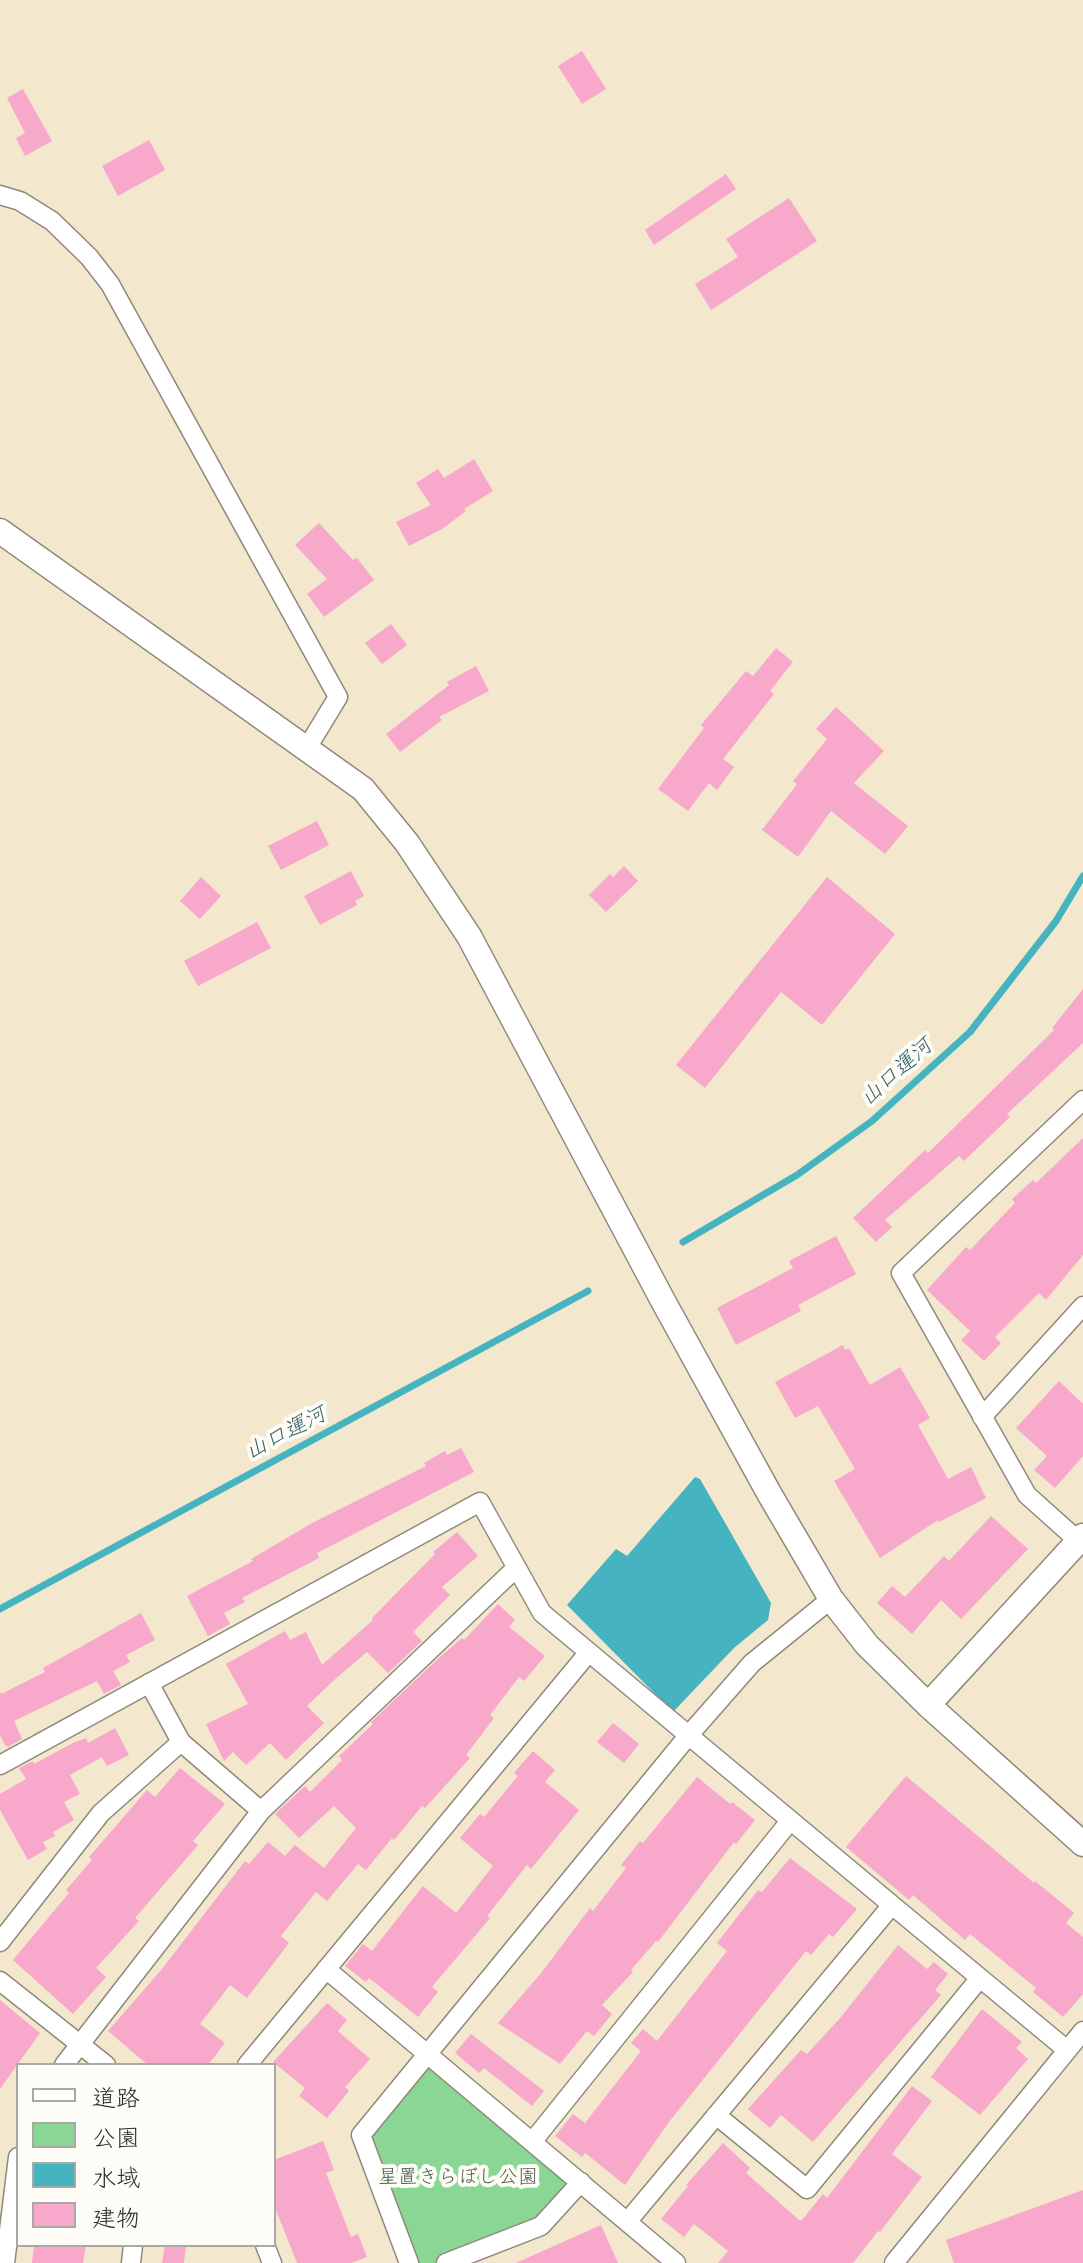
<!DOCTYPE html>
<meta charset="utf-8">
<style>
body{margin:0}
#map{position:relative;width:1083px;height:2263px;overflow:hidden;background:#f3e7cd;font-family:Pangolin,"Klee One",sans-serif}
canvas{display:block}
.legend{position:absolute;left:16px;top:2063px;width:260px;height:184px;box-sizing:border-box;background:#fdfcf7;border:2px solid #a9a8a5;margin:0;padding:10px 14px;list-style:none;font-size:24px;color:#2b2b2b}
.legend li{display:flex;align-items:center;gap:16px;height:40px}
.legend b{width:40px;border:2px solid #a9a8a5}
</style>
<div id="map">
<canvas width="1083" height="2263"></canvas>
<ul class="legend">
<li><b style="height:10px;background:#fff"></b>道路</li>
<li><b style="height:22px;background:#8ad694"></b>公園</li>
<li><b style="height:22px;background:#46b4c0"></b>水域</li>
<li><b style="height:22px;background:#f8a8cb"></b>建物</li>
</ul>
</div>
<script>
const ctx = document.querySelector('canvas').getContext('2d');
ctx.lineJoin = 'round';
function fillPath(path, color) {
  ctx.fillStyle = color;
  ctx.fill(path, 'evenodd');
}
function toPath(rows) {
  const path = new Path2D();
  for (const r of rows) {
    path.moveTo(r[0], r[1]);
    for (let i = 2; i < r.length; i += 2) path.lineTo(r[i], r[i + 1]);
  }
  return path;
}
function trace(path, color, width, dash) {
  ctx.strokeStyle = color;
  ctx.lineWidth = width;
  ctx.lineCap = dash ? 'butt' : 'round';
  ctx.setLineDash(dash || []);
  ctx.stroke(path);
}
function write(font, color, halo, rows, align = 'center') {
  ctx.font = font + ' Pangolin,"Klee One",sans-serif';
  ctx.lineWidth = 8;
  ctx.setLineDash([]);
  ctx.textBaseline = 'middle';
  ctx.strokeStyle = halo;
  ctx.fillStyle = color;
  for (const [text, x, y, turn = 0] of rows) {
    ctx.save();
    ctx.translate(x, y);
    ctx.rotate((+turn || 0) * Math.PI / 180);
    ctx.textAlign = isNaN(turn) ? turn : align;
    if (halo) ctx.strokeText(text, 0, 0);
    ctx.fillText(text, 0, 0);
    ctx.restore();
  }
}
const green = toPath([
 [428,2054,581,2182,541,2226,446,2263,409,2263,361,2135]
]);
const water = toPath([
 [695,1477,700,1479,771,1603,768,1620,734,1648,673,1712,567,1605,616,1549,627,1556]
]);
const stream = toPath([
 [683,1242,797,1175,872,1121,970,1032,1056,921,1083,876],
 [0,1609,588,1291]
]);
const building = toPath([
 [582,51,606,89,582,104,558,66],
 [23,89,52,141,25,156,16,138,25,133,7,98],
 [149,140,165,170,118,196,102,166],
 [726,174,736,189,654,245,645,230],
 [789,198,817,241,711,310,695,284,738,257,726,239],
 [474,459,493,491,464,509,466,511,442,529,409,546,396,522,431,505,416,483,438,469,444,478],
 [319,523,353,560,357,558,374,580,324,617,307,594,327,579,295,545],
 [391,624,407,645,382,664,365,643],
 [776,648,793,662,770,691,774,694,723,759,734,767,717,790,709,783,688,811,658,789,704,728,701,725,746,671,753,676],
 [476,666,489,691,439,717,442,720,400,752,386,734,449,685,447,682],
 [836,707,884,751,854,783,908,826,885,854,831,811,798,857,762,830,797,784,793,781,827,739,816,729],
 [317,821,329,845,281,870,268,846],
 [624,866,638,881,606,912,589,895,610,874,613,877],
 [351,871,364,896,355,901,357,905,320,925,304,896],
 [201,877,221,896,200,919,180,901],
 [827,877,895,934,822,1025,781,992,705,1088,676,1065],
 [257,922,271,948,198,986,184,961],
 [1083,989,1083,1043,1007,1114,1010,1117,964,1161,959,1156,885,1220,892,1227,876,1242,853,1218,925,1150,928,1153,1054,1030,1052,1028],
 [1083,1138,1083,1255,1046,1300,1039,1293,995,1337,1001,1343,984,1361,961,1340,970,1331,927,1290,966,1247,970,1250,1015,1203,1012,1199,1033,1180,1036,1183],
 [836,1236,856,1274,798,1305,801,1311,736,1345,717,1308,793,1268,789,1261],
 [843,1345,845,1350,849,1348,870,1385,900,1367,930,1418,918,1425,948,1479,971,1467,986,1498,939,1522,938,1520,880,1558,834,1481,855,1469,818,1406,795,1418,775,1382],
 [1059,1381,1083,1404,1083,1456,1055,1488,1034,1470,1047,1456,1016,1428],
 [461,1448,474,1472,317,1553,319,1558,242,1598,245,1602,224,1613,230,1624,208,1636,187,1596,253,1561,251,1559,314,1522,426,1466,424,1463,445,1451,447,1455],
 [991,1516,1028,1549,961,1619,941,1600,912,1634,877,1603,892,1586,905,1597,944,1556,949,1561],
 [457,1532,478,1556,442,1587,450,1595,413,1632,422,1641,388,1673,367,1652,333,1681,307,1706,324,1723,286,1760,270,1743,246,1765,233,1752,224,1761,206,1724,248,1704,226,1664,285,1631,290,1640,306,1632,322,1665,373,1620,372,1618,435,1554,433,1552],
 [498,1604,515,1620,509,1627,545,1656,524,1681,519,1677,490,1715,494,1718,466,1755,470,1758,425,1808,422,1806,394,1840,392,1838,366,1870,358,1864,327,1901,316,1892,281,1936,289,1943,247,1998,230,1985,200,2024,225,2043,208,2065,148,2065,108,2031,162,1969,245,1861,249,1864,268,1842,285,1856,295,1845,324,1868,356,1828,334,1806,299,1838,275,1814,305,1786,310,1792,342,1760,339,1756,373,1724,371,1722,440,1657,462,1638,464,1640],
 [141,1613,155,1640,126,1655,130,1662,113,1671,121,1685,104,1694,97,1681,14,1721,22,1739,8,1747,5,1745,0,1735,0,1691,1,1694,45,1672,43,1668],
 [613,1723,639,1744,624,1763,597,1742],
 [115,1728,129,1755,107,1766,102,1757,70,1775,80,1794,64,1802,74,1820,53,1832,55,1836,43,1842,47,1849,28,1860,0,1810,0,1794,26,1779,19,1768,33,1761,34,1764,75,1742,86,1738,88,1743],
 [533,1751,555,1770,545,1782,579,1810,531,1869,527,1865,487,1916,490,1918,432,1987,438,1992,418,2017,369,1978,366,1982,345,1966,363,1944,372,1951,423,1886,456,1913,493,1866,460,1838,480,1814,484,1817,518,1776,514,1773],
 [180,1768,225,1804,193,1841,198,1845,135,1918,139,1921,96,1968,106,1977,73,2014,13,1960,69,1893,66,1890,92,1860,89,1857,147,1790,155,1797],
 [906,1776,1034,1883,1035,1881,1074,1913,1066,1923,1083,1937,1083,1994,1063,2017,1033,1992,1036,1988,970,1934,965,1940,913,1895,909,1900,846,1847],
 [697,1777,730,1804,732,1802,755,1820,736,1844,734,1842,658,1942,656,1941,631,1970,633,1972,602,2005,612,2014,594,2036,587,2031,560,2064,498,2023,542,1972,590,1908,593,1911,626,1868,621,1865,640,1841,643,1843],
 [790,1858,857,1909,833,1937,829,1934,811,1955,806,1951,669,2122,625,2185,585,2153,582,2157,555,2136,573,2114,585,2123,641,2051,631,2043,643,2029,657,2041,727,1951,717,1943,758,1890,762,1892],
 [898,1945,927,1969,934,1962,948,1974,935,1990,941,1995,813,2142,781,2115,770,2128,748,2109,801,2050,807,2054,841,2017],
 [0,2000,40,2033,0,2089],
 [327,2003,347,2020,338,2031,370,2059,345,2087,349,2091,327,2118,299,2096,305,2088,273,2062],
 [982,2009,1022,2042,1016,2048,1028,2059,980,2115,931,2077],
 [471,2034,544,2091,532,2106,484,2068,479,2073,455,2053],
 [912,2086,932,2101,892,2154,922,2177,880,2232,878,2231,853,2263,718,2263,728,2251,694,2224,684,2237,661,2219,688,2186,686,2185,723,2143,750,2168,746,2173,799,2220,802,2220,823,2194,827,2198],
 [323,2141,334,2170,326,2173,351,2237,358,2234,367,2257,351,2263,297,2263,274,2205,274,2160],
 [1083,2190,1083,2263,954,2263,946,2240],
 [601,2225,618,2263,516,2263],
 [34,2245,86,2245,83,2263,32,2263],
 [165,2245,186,2245,184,2263,162,2263]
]);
const minor = toPath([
 [0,195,20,201,52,221,89,257,110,284,338,697,307,748],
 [1083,1100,901,1273,1027,1495,1083,1545],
 [982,1417,1083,1306],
 [149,1683,181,1742,261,1811],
 [0,1765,480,1502,542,1613,892,1905,627,2222],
 [892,1905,1067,2050],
 [0,1942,101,1813,181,1742],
 [326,1969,676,2263],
 [0,1981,106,2065],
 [64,2065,261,1811,516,1568],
 [247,2065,589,1652],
 [716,2115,807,2189,980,1978],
 [532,2142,790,1821],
 [265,2245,272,2263],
 [5,2263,18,2157],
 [131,2263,133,2245],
 [409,2263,361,2135,688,1736,752,1663,831,1599],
 [446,2263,541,2226,581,2182],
 [894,2263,1083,2031]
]);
const tertiary = toPath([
 [0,531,363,789,407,843,469,936,662,1299,770,1495,831,1599,867,1645,928,1705,1083,1844],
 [928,1705,1083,1536]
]);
const parkNames = [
 ["星置きらぼし公園",458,2178]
];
const waterNames = [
 ["山口運河",897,1073,-42],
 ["山口運河",286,1434,-28]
];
fillPath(green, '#8ad694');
fillPath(water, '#46b4c0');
trace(stream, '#46b4c0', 7);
fillPath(building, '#f8a8cb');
trace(minor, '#8f897c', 21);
trace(tertiary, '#8f897c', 27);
trace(minor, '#fff', 18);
trace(tertiary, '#fff', 24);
write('20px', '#485e4a', '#fdfcf7', parkNames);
write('italic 22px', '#366267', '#fdfcf7', waterNames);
</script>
